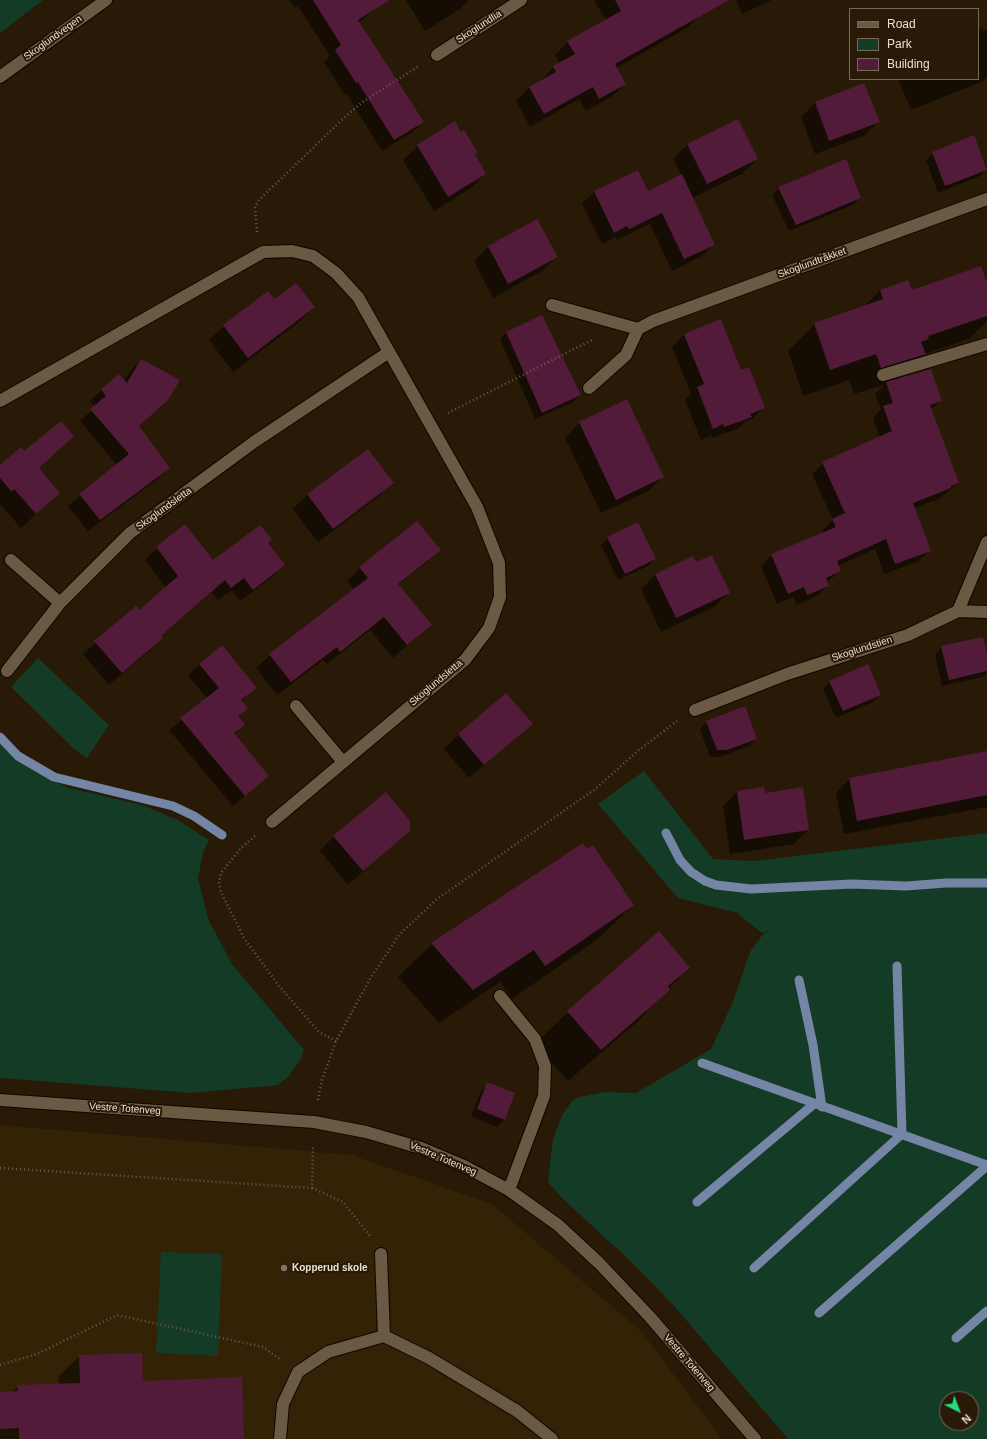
<!DOCTYPE html>
<meta charset="utf-8">
<style>
body{margin:0}
#map{position:relative;width:987px;height:1439px;overflow:hidden;background:#281a06;font-family:Arial,sans-serif}
canvas{display:block}
.legend{position:absolute;left:849px;top:8px;width:130px;height:72px;box-sizing:border-box;background:#281a06;border:1px solid #766958;margin:0;padding:5px 7px;list-style:none;font-size:12px;color:#eae0d4}
.legend li{display:flex;align-items:center;gap:8px;height:20px}
.legend b{width:20px;border:1px solid #766958}
.north{position:absolute;left:939px;top:1391px;width:40px;height:40px;box-sizing:border-box;background:#281a06;border:1px solid #766958;border-radius:50%;rotate:138deg;font-size:11px;font-weight:700;line-height:16px;text-align:center;color:#eae0d4}
.north::after{content:'';display:block;margin:auto;width:14px;height:18px;background:#27d885;clip-path:polygon(50% 0,100% 100%,50% 72%,0 100%)}
</style>
<div id="map">
<canvas width="987" height="1439"></canvas>
<ul class="legend">
<li><b style="height:5px;background:#6a5943"></b>Road</li>
<li><b style="height:11px;background:#133b25"></b>Park</li>
<li><b style="height:11px;background:#531b3a"></b>Building</li>
</ul>
<div class="north">N</div>
</div>
<script>
const ctx = document.querySelector('canvas').getContext('2d');
ctx.lineJoin = 'round';
function fillPath(path, color) {
  ctx.fillStyle = color;
  ctx.fill(path, 'evenodd');
}
function toPath(rows) {
  const path = new Path2D();
  for (const r of rows) {
    path.moveTo(r[0], r[1]);
    for (let i = 2; i < r.length; i += 2) path.lineTo(r[i], r[i + 1]);
  }
  return path;
}
function trace(path, color, width, dash) {
  ctx.strokeStyle = color;
  ctx.lineWidth = width;
  ctx.lineCap = dash ? 'butt' : 'round';
  ctx.setLineDash(dash || []);
  ctx.stroke(path);
}
function write(font, color, halo, rows, align = 'center') {
  ctx.font = font + ' Arial,sans-serif';
  ctx.lineWidth = 4;
  ctx.setLineDash([]);
  ctx.textBaseline = 'middle';
  ctx.strokeStyle = halo;
  ctx.fillStyle = color;
  for (const [text, x, y, turn = 0] of rows) {
    ctx.save();
    ctx.translate(x, y);
    ctx.rotate((+turn || 0) * Math.PI / 180);
    ctx.textAlign = isNaN(turn) ? turn : align;
    if (halo) ctx.strokeText(text, 0, 0);
    ctx.fillText(text, 0, 0);
    ctx.restore();
  }
}
const built = toPath([
 [0,1125,352,1155,492,1204,642,1332,722,1439,0,1439]
]);
const green = toPath([
 [0,0,43,0,0,33],
 [38,658,109,725,87,758,74,749,11,687],
 [0,742,14,756,36,772,69,788,142,805,178,820,209,840,203,852,198,879,209,921,232,964,304,1050,300,1060,288,1077,278,1085,191,1093,0,1078],
 [644,771,713,859,755,861,987,833,987,1439,788,1439,674,1306,626,1257,562,1198,548,1182,553,1139,562,1115,572,1101,579,1097,605,1092,636,1093,711,1049,733,1002,750,952,763,934,772,929,762,933,737,913,678,898,598,804],
 [947,1399,971,1399,971,1423,947,1423],
 [161,1252,222,1254,218,1356,156,1353]
]);
const shadow = toPath([
 [289,0,385,0,359,23,423,122,411,133,382,151,346,93,344,94,324,62,330,56,298,6,295,8],
 [406,0,469,0,460,9,425,31],
 [594,0,692,0,700,15,687,28,616,68,625,84,611,97,586,111,579,99,530,127,516,101,529,88,541,81,554,67,560,64,555,55,568,42,606,20],
 [736,0,772,0,742,14],
 [982,28,983,31,987,30,987,77,983,81,911,110,898,79,978,79,978,29],
 [815,103,878,122,864,136,815,154,801,117],
 [461,133,477,152,474,155,485,174,471,188,434,211,403,160,418,146],
 [974,137,987,169,980,176,938,193,926,160,933,153],
 [688,144,757,159,742,174,692,198,714,244,702,256,672,271,650,224,617,240,615,237,602,244,582,204,594,192,638,171,648,192,682,176,673,159],
 [779,188,860,198,853,205,789,231,772,195],
 [537,220,557,257,542,271,493,298,474,261,488,247],
 [987,286,987,321,969,339,925,354,900,379,941,400,931,410,958,483,939,499,914,508,930,550,919,561,884,574,875,549,838,566,840,571,826,583,828,586,817,596,797,605,793,597,777,604,761,566,772,555,823,533,822,531,833,520,812,474,823,463,880,438,873,418,881,409,875,394,884,385,854,394,849,380,803,396,788,351,815,324,864,307,880,290,911,291],
 [274,300,314,307,299,322,233,372,209,340,224,326],
 [721,320,741,371,764,407,752,419,745,422,739,428,712,438,711,435,701,440,685,400,691,394,672,347,684,335],
 [507,332,580,395,573,402,535,419,500,339],
 [141,360,168,399,138,426,169,468,158,479,88,531,68,506,117,465,80,421,95,407,90,401,119,375,124,381,130,371],
 [627,401,663,476,649,491,601,513,565,438,579,423],
 [73,436,38,469,59,493,21,528,0,504,0,466,24,452],
 [368,450,392,483,378,497,318,542,293,509,307,495],
 [185,526,213,561,267,543,284,565,272,577,240,601,232,590,218,600,212,592,160,637,162,638,150,650,109,685,83,654,136,608,139,611,166,588,145,560,157,548],
 [608,538,655,559,648,566,618,580,601,545],
 [439,550,426,563,398,585,430,625,393,658,370,630,327,664,323,660,277,695,256,668,270,655,354,590,347,581,360,568],
 [693,557,696,563,729,592,714,607,661,632,641,589,655,575],
 [942,647,987,658,987,673,983,677,942,686,935,654],
 [199,664,256,688,241,702,246,709,238,717,244,725,234,734,268,776,233,806,169,730,207,698,188,676],
 [830,682,880,695,873,702,836,718,823,689],
 [707,722,756,739,749,746,720,757,710,757,700,729],
 [531,724,469,778,444,749,458,735],
 [987,752,987,807,844,834,836,793,849,779],
 [763,788,764,794,808,830,794,844,730,854,723,806,737,792],
 [409,830,348,885,320,851,334,836],
 [582,844,633,905,599,938,512,999,500,982,439,1023,398,977,432,944],
 [689,968,637,1022,568,1081,535,1044,568,1012],
 [488,1084,514,1094,504,1120,497,1127,471,1116,481,1091],
 [80,1356,142,1382,243,1439,0,1439,0,1393,11,1393,18,1386,59,1385,58,1377]
]);
const stream = toPath([
 [0,737,18,756,54,777,173,806,194,816,222,835],
 [666,833,680,860,691,872,705,881,716,885,751,889,852,884,906,886,946,883,987,883],
 [799,980,813,1045,822,1107],
 [702,1063,987,1165],
 [697,1202,814,1104],
 [754,1268,902,1134,897,966],
 [819,1313,987,1166],
 [956,1338,987,1311]
]);
const building = toPath([
 [313,0,390,0,358,20,424,122,394,140,358,82,356,83,335,50,341,45],
 [615,0,729,0,615,64,626,84,599,99,593,87,544,114,529,87,556,72,553,66,575,54,567,41,621,11],
 [864,83,880,122,829,141,815,102],
 [738,119,758,159,707,184,687,144],
 [455,121,461,132,464,130,478,153,475,154,486,174,448,197,417,145],
 [974,135,987,170,945,186,932,152],
 [846,159,861,198,796,225,778,187],
 [638,170,648,191,682,174,715,245,684,259,662,213,629,229,627,226,614,233,594,191],
 [537,219,558,257,508,284,488,246],
 [981,266,987,283,987,316,928,336,929,339,921,342,926,354,881,368,876,354,830,370,814,323,883,299,880,290,908,280,912,290],
 [296,283,315,307,248,358,223,325,268,291,275,299],
 [542,315,581,395,542,413,506,332],
 [721,319,741,370,749,367,765,408,750,414,752,417,724,427,723,424,713,429,697,387,704,384,684,334],
 [141,359,180,380,168,400,139,426,170,468,100,520,79,494,129,454,90,409,106,396,101,389,119,374,127,383],
 [931,369,942,401,930,405,959,483,951,486,951,488,913,503,931,551,895,564,886,539,837,561,841,571,826,578,829,586,807,595,804,587,788,594,771,554,836,527,832,519,845,513,822,462,892,431,883,406,893,403,886,382],
 [627,399,664,477,616,500,579,422],
 [61,421,74,436,39,468,60,493,36,514,14,489,12,492,0,478,0,465,21,447,24,451],
 [368,449,394,483,333,529,307,494],
 [417,521,441,550,398,584,432,625,407,645,384,617,340,652,337,647,291,682,269,654,368,578,359,567],
 [638,522,656,559,625,574,607,537],
 [185,524,213,560,260,525,272,539,268,543,285,565,253,590,244,578,231,588,225,580,161,636,163,638,122,673,94,641,136,606,139,610,178,576,156,547],
 [712,555,730,593,676,618,655,574,693,556,696,562],
 [983,637,987,653,987,671,949,680,941,646],
 [222,645,257,688,241,700,248,709,238,716,245,725,234,733,269,776,245,796,180,718,219,688,199,664],
 [868,664,881,695,843,711,829,681],
 [506,693,533,724,484,765,458,734],
 [745,706,757,739,727,750,717,750,706,721],
 [987,751,987,795,857,821,849,778],
 [764,787,765,793,803,787,809,830,744,840,737,791],
 [386,792,410,821,410,831,363,871,333,836],
 [583,843,587,849,593,845,634,905,545,966,534,950,473,990,431,943],
 [659,931,690,968,668,986,670,990,601,1050,567,1011],
 [487,1082,515,1093,505,1120,477,1109],
 [142,1353,143,1381,242,1377,244,1439,19,1439,19,1428,0,1429,0,1392,18,1391,17,1385,80,1383,79,1355]
]);
const path = toPath([
 [257,232,255,207,259,200,347,115,364,101,419,66],
 [448,413,592,340],
 [255,836,241,848,221,873,219,883,221,892,244,938,279,986,319,1032,336,1041],
 [318,1100,322,1080,336,1041,370,979,399,935,437,899,594,790,639,750,677,721],
 [0,1168,312,1188,313,1145],
 [312,1188,343,1202,370,1236],
 [0,1365,37,1354,117,1315,263,1347,281,1360]
]);
const minor = toPath([
 [437,55,521,0],
 [0,77,106,0],
 [552,305,638,329,626,355,589,388],
 [638,329,653,321,987,199],
 [883,375,987,344],
 [0,401,263,252,292,251,313,256,336,273,358,297,477,507,499,563,500,597,489,628,465,660,272,822],
 [11,560,60,603],
 [958,611,987,612],
 [7,671,60,603,130,533,254,442,389,352],
 [296,706,343,762],
 [695,710,787,674,908,635,958,611,987,542],
 [500,996,535,1039,545,1066,544,1096,509,1190],
 [0,1100,314,1122,366,1132,421,1148,464,1166,509,1190,558,1225,599,1263,650,1317,755,1439],
 [381,1254,384,1336,429,1358,517,1411,552,1439],
 [280,1439,283,1404,298,1372,328,1352,384,1336]
]);
const markers = [
 [284,1268,4,"#8d6e63"]
];
const streetNames = [
 ["Skoglundlia",479,27,-33],
 ["Skoglundvegen",53,38,-36],
 ["Skoglundtråkket",812,263,-20],
 ["Skoglundsletta",164,509,-36],
 ["Skoglundstien",862,649,-18],
 ["Skoglundsletta",436,683,-40],
 ["Vestre Totenveg",125,1109,4],
 ["Vestre Totenveg",443,1159,23],
 ["Vestre Totenveg",689,1363,49]
];
const poiNames = [
 ["Kopperud skole",292,1268]
];
fillPath(built, '#342206');
fillPath(green, '#133b25');
fillPath(shadow, '#0007');
trace(stream, '#7485a6', 9);
fillPath(building, '#531b3a');
trace(minor, '#100500', 14);
trace(path, '#695c4b', 2.5, [1, 3]);
trace(minor, '#6a5943', 12);
for (const [x, y, r, color] of markers) {
  const dot = new Path2D();
  dot.arc(x, y, r, 0, 2 * Math.PI);
  ctx.fillStyle = color;
  ctx.fill(dot);
  trace(dot, '#281a06', 1.5);
}
write('10px', '#eae0d4', '#281a06', streetNames);
write('bold 10px', '#eae0d4', '#281a06', poiNames, 'left');
</script>
